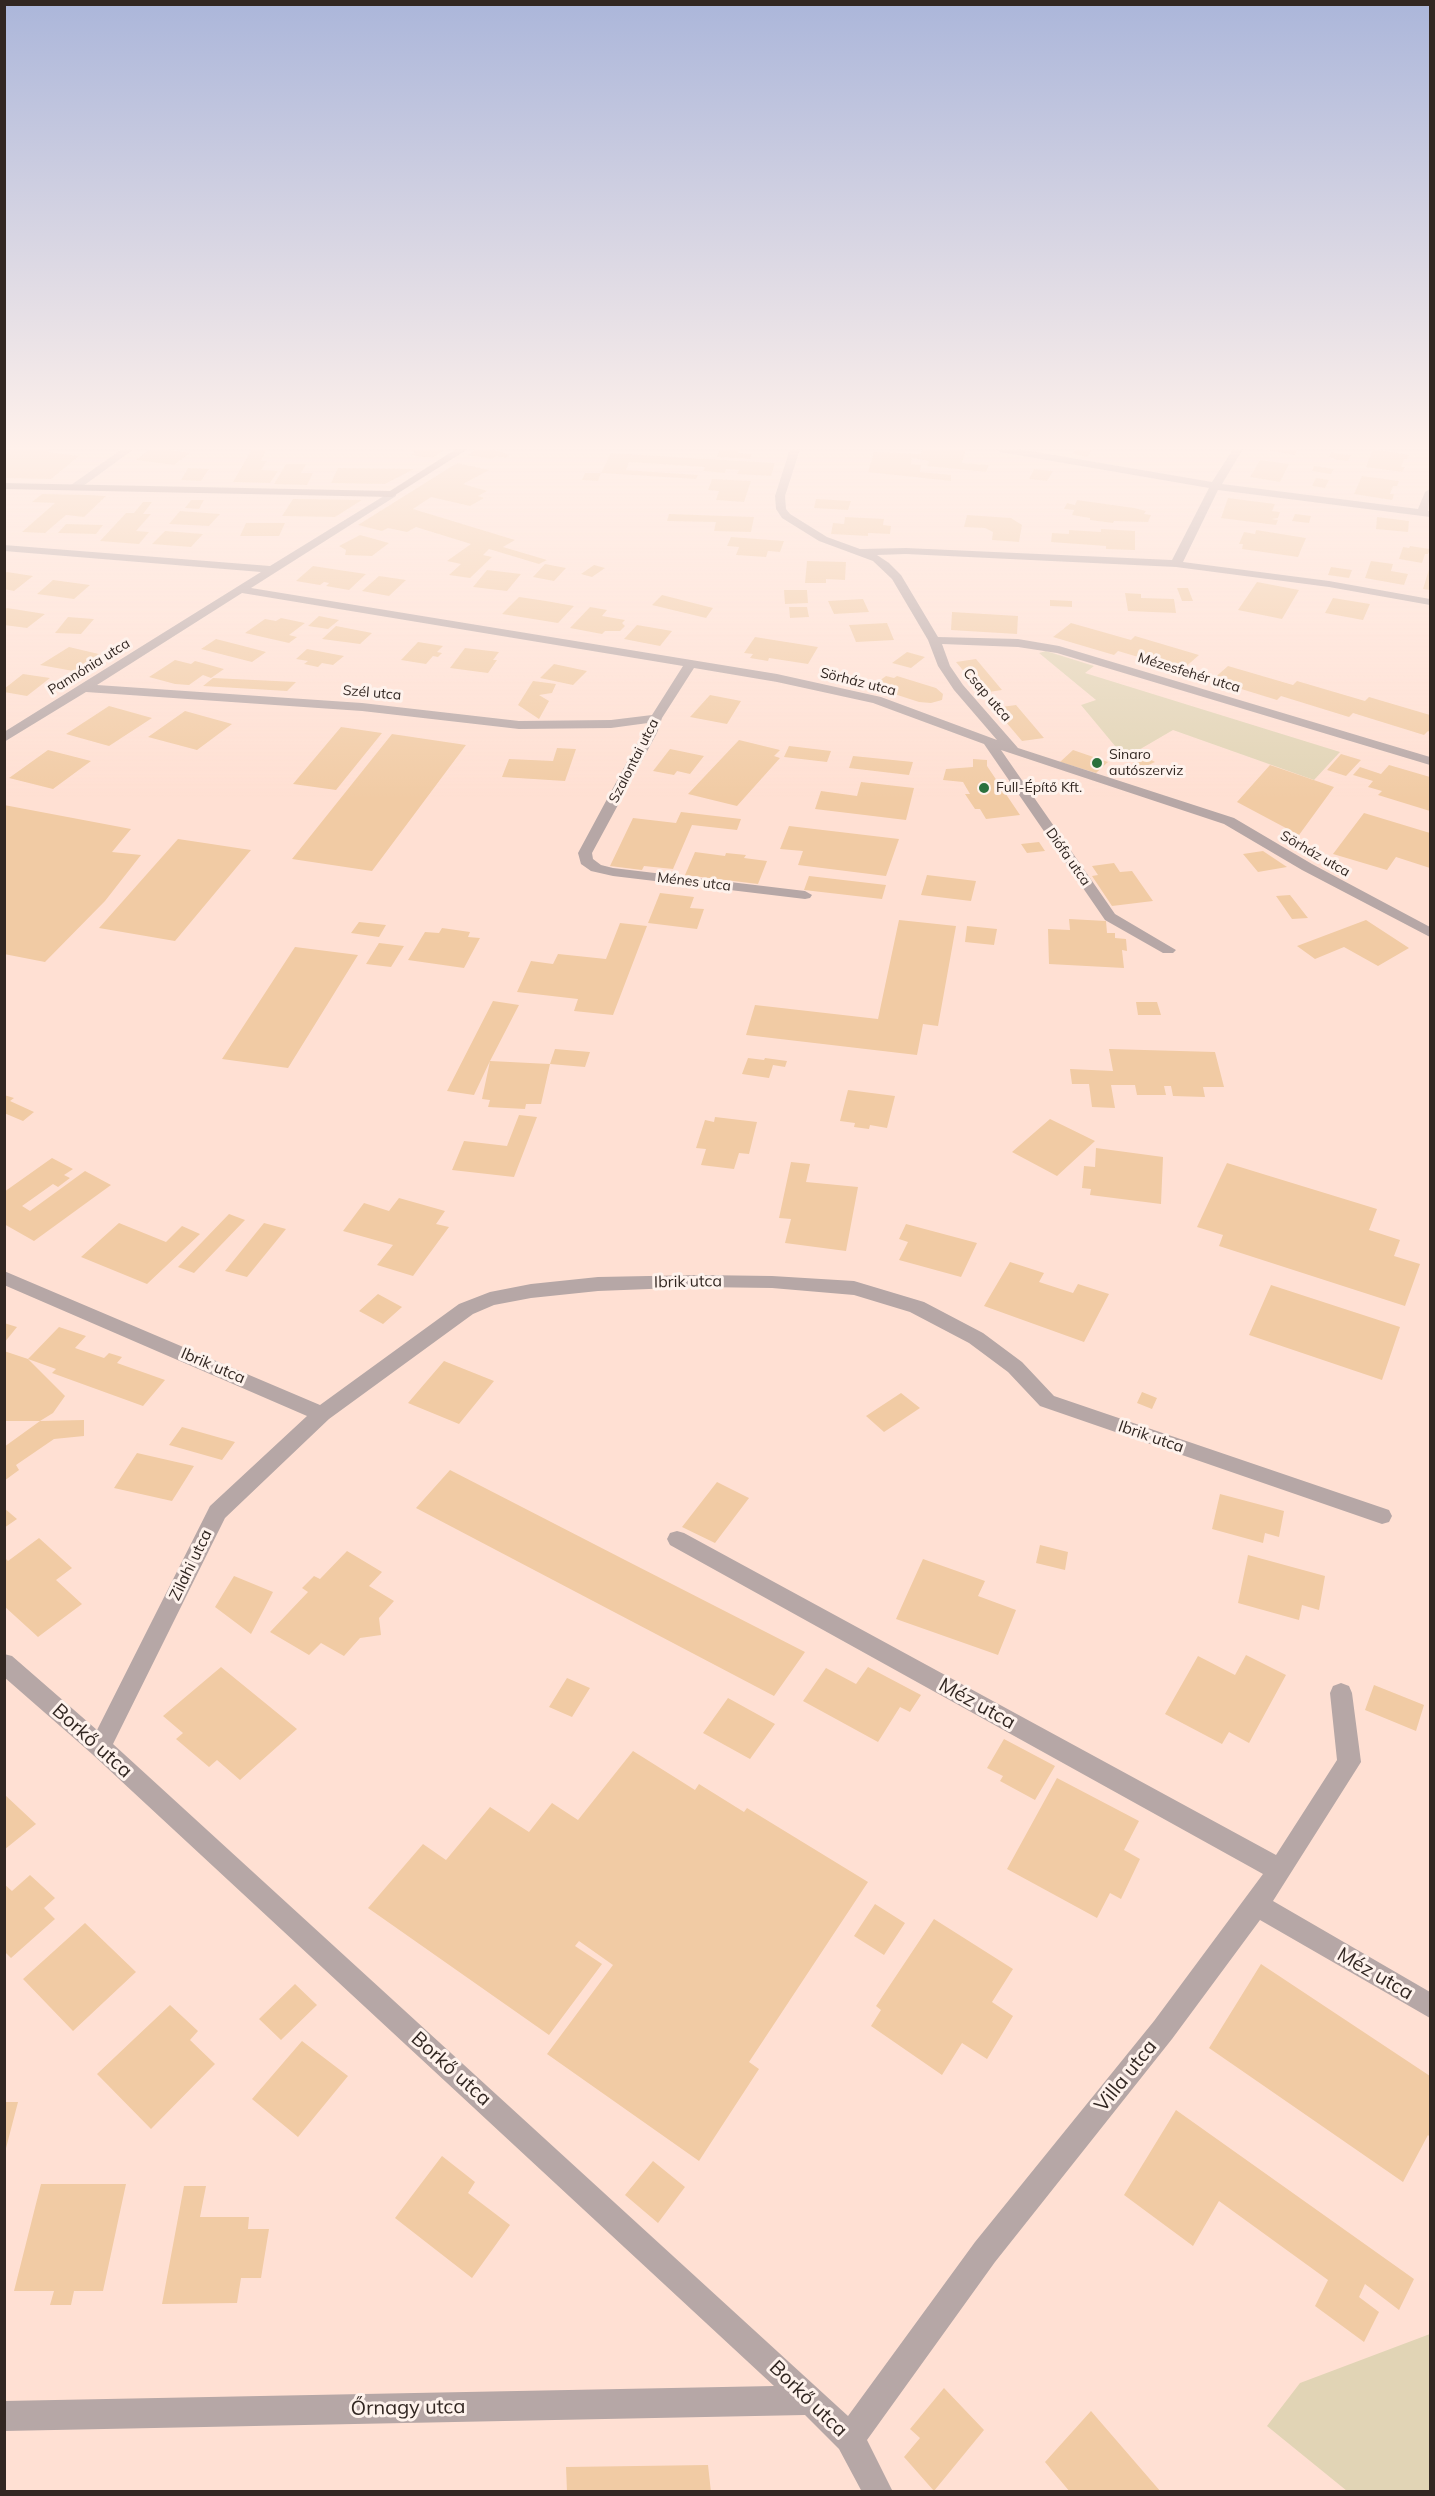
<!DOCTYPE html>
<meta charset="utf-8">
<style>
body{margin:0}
#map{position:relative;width:1435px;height:2496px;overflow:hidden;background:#ffe0d3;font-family:Mulish,sans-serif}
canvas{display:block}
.frame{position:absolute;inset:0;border:6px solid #322722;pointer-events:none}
</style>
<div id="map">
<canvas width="1435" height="2496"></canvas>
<div class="frame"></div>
</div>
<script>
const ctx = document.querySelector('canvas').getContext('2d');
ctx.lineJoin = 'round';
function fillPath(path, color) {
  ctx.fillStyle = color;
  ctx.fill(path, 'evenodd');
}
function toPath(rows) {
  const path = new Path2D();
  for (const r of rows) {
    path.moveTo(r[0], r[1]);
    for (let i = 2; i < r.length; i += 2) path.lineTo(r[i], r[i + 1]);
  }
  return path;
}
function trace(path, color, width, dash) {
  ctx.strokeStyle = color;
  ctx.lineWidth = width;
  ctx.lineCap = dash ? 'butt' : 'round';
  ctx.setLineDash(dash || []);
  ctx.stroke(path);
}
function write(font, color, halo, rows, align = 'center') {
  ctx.font = font + ' Mulish,sans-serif';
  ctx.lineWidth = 6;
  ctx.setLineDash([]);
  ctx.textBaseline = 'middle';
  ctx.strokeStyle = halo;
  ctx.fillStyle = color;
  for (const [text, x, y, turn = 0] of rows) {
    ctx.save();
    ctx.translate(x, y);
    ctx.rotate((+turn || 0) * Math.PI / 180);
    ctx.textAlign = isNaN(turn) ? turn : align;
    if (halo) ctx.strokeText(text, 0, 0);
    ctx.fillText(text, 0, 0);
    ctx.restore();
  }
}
const green = toPath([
 [1046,651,1094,666,1085,673,1340,752,1314,780,1173,730,1125,758,1081,705,1096,700,1039,653],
 [1430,2334,1430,2491,1347,2491,1267,2426,1300,2383]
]);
const building = toPath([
 [16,449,50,449,48,452,79,456,51,479,4,478,4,456,11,450],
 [150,449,163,449,190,453,174,465,136,460],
 [252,449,267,449,261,461,267,461,261,470,278,471,270,483,233,482],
 [404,449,446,449,432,458,411,455,415,452],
 [476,449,493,449,510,455,505,458,497,456,492,459,468,455],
 [720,449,739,449,738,453,752,454,750,459,717,457],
 [922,449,966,449,962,463,989,465,986,472,967,470,927,466,929,461,912,458,911,464,921,465,920,472,951,475,951,481,868,472,874,452,921,454],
 [1076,449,1088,449,1092,450,1087,457,1072,454],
 [1263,449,1298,449,1295,455],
 [1373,449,1409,455,1407,459,1404,459,1401,467,1405,467,1402,472,1366,467],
 [1331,452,1340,454,1351,455,1348,461,1338,460,1329,457],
 [611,453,691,458,775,463,771,476,737,474,739,470,726,469,725,473,703,471,705,467,629,462,626,470,698,475,696,479,601,473],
 [1260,460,1289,464,1280,482,1250,477],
 [457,463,489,470,463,484,487,491,478,496,484,498,470,506,431,497,413,509,515,540,503,547,547,560,539,564,489,549,483,555,492,557,470,578,449,575,461,564,447,561,471,544,416,527,407,532,388,528,382,531,358,525],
 [286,464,306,464,301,473,313,473,307,485,274,484],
 [1314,466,1334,469,1331,474,1312,471],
 [188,468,209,469,201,481,181,480],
 [338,468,414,469,385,484,331,483],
 [1034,469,1053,471,1047,481,1029,479],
 [585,473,601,473,598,481,582,480],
 [1362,476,1399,481,1397,486,1393,486,1390,494,1394,494,1392,500,1354,494],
 [1316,478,1329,480,1325,488,1312,486],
 [712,479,751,481,744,502,716,500,719,491,708,490],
 [42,494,89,495,106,496,84,517,66,515,45,533,22,532,55,503,32,502],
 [1228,498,1275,504,1272,511,1280,512,1278,518,1272,519,1278,520,1276,525,1221,518],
 [293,499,362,500,335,517,282,516],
 [816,499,851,501,848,510,814,508],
 [191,500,204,500,199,509,185,508],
 [1077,500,1134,508,1146,511,1144,514,1151,515,1148,522,1114,521,1113,523,1090,520,1090,518,1072,515,1074,510,1064,509,1067,503,1075,505],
 [143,502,152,502,143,514,151,514,136,531,149,532,139,544,100,541,126,513,134,513],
 [180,511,220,514,209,526,169,524],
 [669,514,754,517,751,532,714,531,716,522,667,521],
 [1295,514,1311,516,1309,523,1292,521],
 [967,515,1011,518,1022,525,1019,542,992,540,993,532,985,528,964,527],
 [845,517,884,519,883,525,891,526,890,534,868,533,868,536,831,534,833,523,844,524],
 [1377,517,1409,521,1408,532,1376,529],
 [246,523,285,523,279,536,240,536],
 [66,524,103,525,96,534,58,533],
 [1101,529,1135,531,1135,550,1106,549,1106,546,1051,542,1052,533,1069,534,1069,530,1101,532],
 [1256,530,1306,538,1298,557,1242,549,1243,544,1239,544,1244,532,1255,534],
 [165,531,203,534,191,547,152,544],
 [360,535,389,543,372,556,345,555,346,550,339,546],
 [731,537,784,541,780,552,768,551,766,557,736,555,739,547,727,546],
 [1410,546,1430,549,1428,554,1425,554,1422,563,1399,559,1403,547,1409,548],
 [807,561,846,562,845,580,826,579,826,583,805,583],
 [1371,561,1393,564,1391,571,1408,574,1404,585,1365,578],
 [545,564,566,568,554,581,533,577],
 [594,565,605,568,592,577,581,574],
 [313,566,339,570,366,574,349,590,326,586,329,583,324,582,320,585,296,581],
 [1430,566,1430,590,1423,589],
 [1331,567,1352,570,1349,578,1328,575],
 [487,570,521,574,507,591,473,587],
 [7,572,33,576,14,591,4,589,4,574],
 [379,576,406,580,389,596,362,591],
 [53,580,90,585,74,599,37,594],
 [1257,582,1299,590,1282,619,1238,610],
 [1177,588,1188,588,1193,601,1182,601],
 [784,590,807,590,808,603,785,604],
 [1125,593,1141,594,1141,598,1174,599,1176,613,1128,611],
 [662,595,713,608,706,618,652,605],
 [519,597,546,601,574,606,558,623,502,614],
 [1333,598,1370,604,1363,620,1325,613],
 [863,599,869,612,834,614,828,601],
 [1050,600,1072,601,1072,607,1050,606],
 [590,607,607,610,602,616,625,620,622,623,625,626,620,631,605,631,602,634,570,628],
 [789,607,807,607,809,617,790,618],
 [7,608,45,614,27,628,4,625,4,610],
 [952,612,1018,616,1017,634,951,630],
 [319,616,339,620,328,629,308,626],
 [68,617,94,619,81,634,55,633],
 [281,618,305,623,289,635,297,637,289,643,245,633,265,619,276,621],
 [887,623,894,640,856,642,849,625],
 [1071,623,1131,640,1135,636,1199,655,1182,670,1118,651,1114,655,1053,637],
 [637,625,672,631,660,646,624,639],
 [336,626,372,633,360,644,322,639],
 [755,637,780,641,818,647,808,664,769,658,768,661,750,658,753,654,744,653],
 [216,639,255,649,266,652,252,662,201,649],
 [418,642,443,646,437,652,442,653,438,657,433,656,426,664,401,660],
 [69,647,103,655,79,672,40,665],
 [465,648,499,652,493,660,497,660,488,673,450,668],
 [307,649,344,656,333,665,322,663,318,667,304,664,308,661,296,659],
 [907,652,925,657,911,668,892,663],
 [976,659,1002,690,982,693,956,662],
 [175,660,191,664,195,661,224,669,211,678,203,675,189,685,175,684,149,677],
 [554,664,587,671,573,685,540,678],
 [1228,666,1293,685,1297,681,1365,701,1369,697,1430,715,1430,732,1428,731,1424,735,1353,713,1349,717,1281,696,1277,700,1212,680],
 [23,674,50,678,27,696,4,692,4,689],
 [886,676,894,678,897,676,936,688,943,694,942,700,931,703,919,702,879,689,882,686,875,684],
 [213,678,296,682,287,691,203,686],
 [533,681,556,684,552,693,539,695,549,701,539,719,518,705],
 [710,695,741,701,727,724,690,717],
 [1016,705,1044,738,1022,741,994,708],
 [109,706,152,718,109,746,66,734],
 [185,711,232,724,197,750,148,737],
 [341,727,382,733,336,790,293,784],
 [392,734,466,745,372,871,292,859],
 [739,740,780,750,774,756,780,758,737,806,688,794],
 [789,746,831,751,827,762,784,757],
 [557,748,576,749,565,781,502,777,509,759,553,761],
 [670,749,704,756,690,774,677,771,674,775,653,771],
 [48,750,91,761,53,789,9,778],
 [1073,750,1108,762,1096,773,1060,762],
 [1140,754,1155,762,1142,768,1128,759],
 [1341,754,1361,760,1346,776,1327,770],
 [853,756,913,762,909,775,849,768],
 [973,759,987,760,987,766,1020,815,986,819,980,809,975,809,965,794,970,794,963,782,943,780,946,769,973,767],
 [1270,765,1334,787,1299,835,1237,802],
 [1389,765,1430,777,1430,811,1378,795,1382,791,1368,787,1373,781,1353,775,1360,767,1381,774],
 [861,782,914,788,906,820,815,809,821,791,857,796],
 [4,805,131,829,112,852,141,855,105,901,45,962,4,954],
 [681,812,741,819,737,830,692,825,673,869,644,866,642,870,610,866,633,818,676,823],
 [1364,813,1430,833,1430,868,1396,857,1387,870,1333,854],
 [789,826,899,839,886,876,798,865,803,851,780,849],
 [178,839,251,850,175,941,99,928],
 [1039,842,1045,851,1027,853,1021,844],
 [1263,851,1287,867,1258,872,1243,854],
 [695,852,725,856,726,853,746,855,744,858,767,861,758,884,685,875],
 [1114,863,1120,872,1132,871,1153,901,1112,906,1092,876,1098,875,1092,866],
 [927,875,976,881,971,901,921,895],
 [809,876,886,885,882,899,804,890],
 [660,893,694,897,690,908,704,909,697,929,648,923],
 [1290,895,1308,918,1292,919,1276,896],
 [1069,919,1106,921,1107,933,1115,933,1115,938,1126,939,1127,951,1122,950,1124,968,1049,964,1048,929,1070,930],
 [899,920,956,926,938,1026,923,1024,917,1055,746,1035,755,1005,878,1019],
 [1366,920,1409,948,1378,966,1344,947,1315,959,1297,946],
 [359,922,386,925,379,937,351,933],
 [620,923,647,926,613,1015,574,1011,578,999,517,992,531,961,553,964,558,954,606,959],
 [967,926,997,929,994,945,965,942],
 [442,928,470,932,468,937,480,938,464,968,408,960,425,932,439,933],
 [379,943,404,946,391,967,366,964],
 [295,947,358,955,288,1068,222,1059],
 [493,1001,519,1005,490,1061,550,1064,541,1104,526,1104,525,1109,488,1107,490,1100,482,1099,490,1061,474,1095,447,1091],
 [1136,1002,1157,1002,1161,1015,1138,1015],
 [555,1049,590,1052,585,1067,550,1064],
 [1109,1049,1215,1052,1224,1087,1203,1087,1205,1097,1173,1096,1171,1086,1164,1086,1166,1095,1137,1095,1135,1085,1111,1085,1115,1108,1092,1107,1089,1084,1072,1084,1070,1069,1113,1071],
 [748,1058,764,1060,765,1058,787,1061,785,1067,773,1065,769,1078,742,1074],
 [848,1090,895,1096,887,1128,870,1125,869,1129,854,1127,855,1123,840,1121],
 [4,1095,14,1098,10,1101,34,1112,23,1121,4,1113],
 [519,1115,537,1117,514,1177,452,1170,464,1141,507,1146],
 [715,1117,757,1122,749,1154,739,1153,734,1169,701,1165,706,1149,696,1148,705,1120,714,1122],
 [1050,1119,1095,1141,1057,1176,1012,1152],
 [1096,1148,1163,1157,1161,1204,1090,1195,1091,1189,1082,1188,1084,1166,1095,1167],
 [52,1158,73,1169,64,1175,70,1178,58,1187,53,1184,22,1206,30,1211,85,1171,111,1185,34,1241,4,1224,4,1192],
 [791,1162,810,1164,806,1182,858,1187,846,1251,785,1243,791,1219,779,1218],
 [1227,1163,1377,1209,1369,1230,1400,1240,1394,1256,1420,1264,1405,1306,1219,1246,1223,1235,1197,1227],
 [399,1198,445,1211,436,1224,449,1227,413,1276,377,1265,393,1245,343,1231,364,1203,389,1211],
 [229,1214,245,1220,194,1273,178,1267],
 [119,1223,166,1242,182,1226,200,1234,147,1284,81,1257],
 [264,1223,286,1229,247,1277,225,1271],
 [906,1224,977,1243,961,1277,899,1260,908,1242,899,1239],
 [1010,1262,1044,1273,1039,1282,1073,1293,1078,1284,1109,1294,1084,1342,984,1306],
 [1271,1285,1400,1327,1382,1380,1249,1335],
 [378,1294,402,1307,383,1324,359,1311],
 [4,1323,17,1327,4,1343],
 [59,1327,86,1336,75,1348,104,1358,109,1353,122,1357,117,1363,165,1380,143,1406,52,1373,56,1369,28,1359,65,1396,53,1413,40,1421,84,1420,84,1436,54,1439,16,1465,19,1470,4,1481,4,1447,40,1421,4,1421,4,1351,28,1359],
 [444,1361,494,1381,459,1424,408,1403],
 [1142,1392,1157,1398,1152,1409,1137,1403],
 [901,1393,920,1408,884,1432,866,1416],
 [182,1427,235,1442,222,1460,169,1445],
 [137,1453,194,1466,172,1501,114,1488],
 [450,1470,625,1560,805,1652,774,1696,416,1508],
 [717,1482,749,1498,715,1543,682,1527],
 [1220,1494,1284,1511,1279,1537,1265,1533,1263,1543,1212,1529],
 [4,1508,17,1519,4,1528],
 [39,1538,72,1568,56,1580,82,1604,38,1637,4,1606,4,1557,8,1561],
 [1040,1545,1068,1552,1065,1570,1036,1563],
 [347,1551,382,1572,369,1586,394,1601,379,1618,381,1635,360,1638,344,1656,321,1643,309,1655,270,1632,308,1592,302,1588,314,1576,320,1579],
 [1248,1555,1325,1576,1319,1610,1302,1605,1299,1620,1238,1603],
 [923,1559,985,1581,978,1596,1016,1610,998,1655,896,1619],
 [234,1576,273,1592,251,1634,215,1607],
 [1246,1655,1286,1675,1249,1743,1229,1732,1222,1744,1165,1714,1198,1656,1235,1675],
 [221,1667,297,1729,240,1780,217,1760,209,1767,176,1739,183,1733,163,1716],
 [868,1667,921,1695,910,1712,900,1707,878,1742,803,1701,826,1668,856,1684],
 [567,1678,590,1688,572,1717,549,1707],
 [1374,1685,1424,1705,1416,1731,1365,1710],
 [728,1698,775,1724,750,1759,703,1733],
 [1004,1739,1055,1766,1035,1800,1000,1781,1003,1776,987,1768],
 [633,1751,695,1790,699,1784,744,1812,747,1808,868,1882,749,2062,759,2069,699,2161,547,2054,613,1965,579,1941,575,1946,602,1964,549,2035,368,1908,423,1844,446,1860,490,1807,529,1832,552,1803,578,1820],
 [1057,1778,1139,1821,1124,1850,1140,1859,1121,1899,1110,1893,1097,1918,1007,1869],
 [4,1794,36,1824,4,1850],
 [30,1875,55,1898,44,1908,55,1919,11,1958,4,1951,4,1884,12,1891],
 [875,1904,905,1923,884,1955,854,1936],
 [934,1919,1013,1969,992,2002,1013,2016,987,2059,962,2043,942,2075,871,2026,881,2010,876,2006],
 [85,1923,136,1972,73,2031,23,1979],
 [1261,1964,1430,2076,1430,2137,1428,2135,1403,2182,1209,2048],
 [295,1984,317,2005,281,2040,259,2019],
 [170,2005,198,2031,190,2040,215,2064,151,2129,97,2074],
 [302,2041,348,2076,298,2137,252,2099],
 [4,2102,18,2102,5,2152,4,2151],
 [1176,2110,1414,2279,1399,2310,1365,2284,1359,2297,1379,2312,1364,2342,1315,2306,1328,2280,1219,2201,1193,2246,1124,2195],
 [442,2156,475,2182,468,2193,510,2225,472,2278,395,2218],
 [653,2161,685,2187,658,2223,625,2195],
 [41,2184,126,2184,103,2291,74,2291,71,2305,50,2305,54,2291,14,2291],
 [184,2186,206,2186,200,2217,249,2217,248,2229,269,2229,261,2278,241,2278,237,2303,162,2304],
 [944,2388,984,2430,934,2491,904,2457,920,2438,910,2429],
 [1091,2411,1161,2492,1070,2492,1045,2462],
 [708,2465,711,2492,567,2492,566,2467]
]);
const street = toPath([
 [122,449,134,449,79,489,71,489,71,485,122,449],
 [790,449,800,449,785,496,786,509,790,514,827,537,860,549,906,548,1172,560,1209,488,1000,452,995,449,1019,449,1212,482,1233,449,1243,449,1222,484,1418,509,1425,492,1430,489,1428,511,1430,511,1430,517,1218,490,1183,562,1329,581,1430,599,1430,605,1329,587,1176,567,906,554,877,555,889,563,901,575,938,637,1018,639,1059,646,1430,757,1430,765,1057,653,1018,647,942,644,950,666,963,685,1018,748,1234,818,1312,864,1430,927,1430,937,1302,870,1224,824,1001,750,1115,914,1176,950,1173,953,1163,953,1105,920,984,744,873,703,777,682,694,668,662,718,657,733,592,853,593,859,601,865,613,868,805,891,812,895,810,898,805,899,613,876,591,871,581,864,578,853,648,723,611,728,519,729,362,711,86,692,4,742,4,732,261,572,4,551,4,545,270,566,392,491,396,492,396,496,251,588,777,674,881,697,997,740,954,690,938,666,928,640,892,579,873,561,819,541,782,518,776,509,775,496,790,449],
 [242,593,683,666,652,715,611,720,519,721,362,703,97,685,242,593],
 [4,1271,320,1405,459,1304,490,1292,531,1284,598,1277,700,1275,772,1276,854,1281,924,1302,983,1333,1022,1362,1054,1396,1389,1510,1392,1516,1389,1522,1382,1524,1040,1406,1008,1372,969,1343,910,1312,854,1295,772,1288,700,1287,598,1291,531,1298,494,1305,473,1314,329,1419,225,1518,113,1744,848,2416,975,2242,1154,2021,1263,1874,670,1545,667,1539,670,1533,677,1531,684,1533,1276,1855,1337,1760,1330,1693,1333,1686,1341,1683,1349,1686,1352,1693,1361,1762,1273,1901,1430,1992,1430,2018,1260,1920,1172,2039,995,2262,867,2440,893,2492,862,2492,839,2449,805,2415,4,2431,4,2401,774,2386,92,1754,4,1677,4,1654,12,1656,97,1730,210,1506,307,1416,4,1285,4,1271]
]);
const secondary = toPath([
 [456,449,468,449,392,497,4,489,4,483,390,491,456,449]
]);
const markers = [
 [1097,763,6,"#2a713d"],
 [984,788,6,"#2a713d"]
];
const farStreetnames = [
 ["Pannónia utca",89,667,-32],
 ["Mézesfehér utca",1189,673,17],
 ["Sörház utca",858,682,14],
 ["Szél utca",372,693,5],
 ["Csap utca",987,695,49],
 ["Szalontai utca",634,761,-63],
 ["Sörház utca",1315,854,30],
 ["Diófa utca",1068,857,55],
 ["Ménes utca",694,882,7]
];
const farPoinames = [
 ["Sinaro",1109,755],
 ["autószerviz",1109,771],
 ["Full-Építő Kft.",996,788]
];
const streetNames = [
 ["Ibrik utca",688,1282,-1],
 ["Ibrik utca",213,1366,23],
 ["Ibrik utca",1151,1437,19],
 ["Zilahi utca",191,1565,-64]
];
const nearStreetnames = [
 ["Méz utca",977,1704,29],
 ["Borkő utca",92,1741,42],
 ["Méz utca",1375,1974,30],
 ["Borkő utca",451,2069,42],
 ["Villa utca",1126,2076,-51],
 ["Borkő utca",808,2399,44],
 ["Őrnagy utca",408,2408,-1]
];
fillPath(green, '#e1d4b5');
fillPath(building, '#f1cba4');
fillPath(street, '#b6a7a6');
fillPath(secondary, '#9d8886');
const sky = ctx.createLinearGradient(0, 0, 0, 799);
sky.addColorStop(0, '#abb6da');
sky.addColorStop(0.56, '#fff1eb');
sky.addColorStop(1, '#fff1eb00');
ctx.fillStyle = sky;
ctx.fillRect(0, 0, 1435, 799);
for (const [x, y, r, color] of markers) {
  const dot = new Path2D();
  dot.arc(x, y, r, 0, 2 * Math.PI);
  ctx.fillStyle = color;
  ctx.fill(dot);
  trace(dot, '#fef2ec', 2);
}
write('14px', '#322722', '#fef2ec', farStreetnames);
write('14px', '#322722', '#fef2ec', farPoinames, 'left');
write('16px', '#322722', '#fef2ec', streetNames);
write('20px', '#322722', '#fef2ec', nearStreetnames);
</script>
